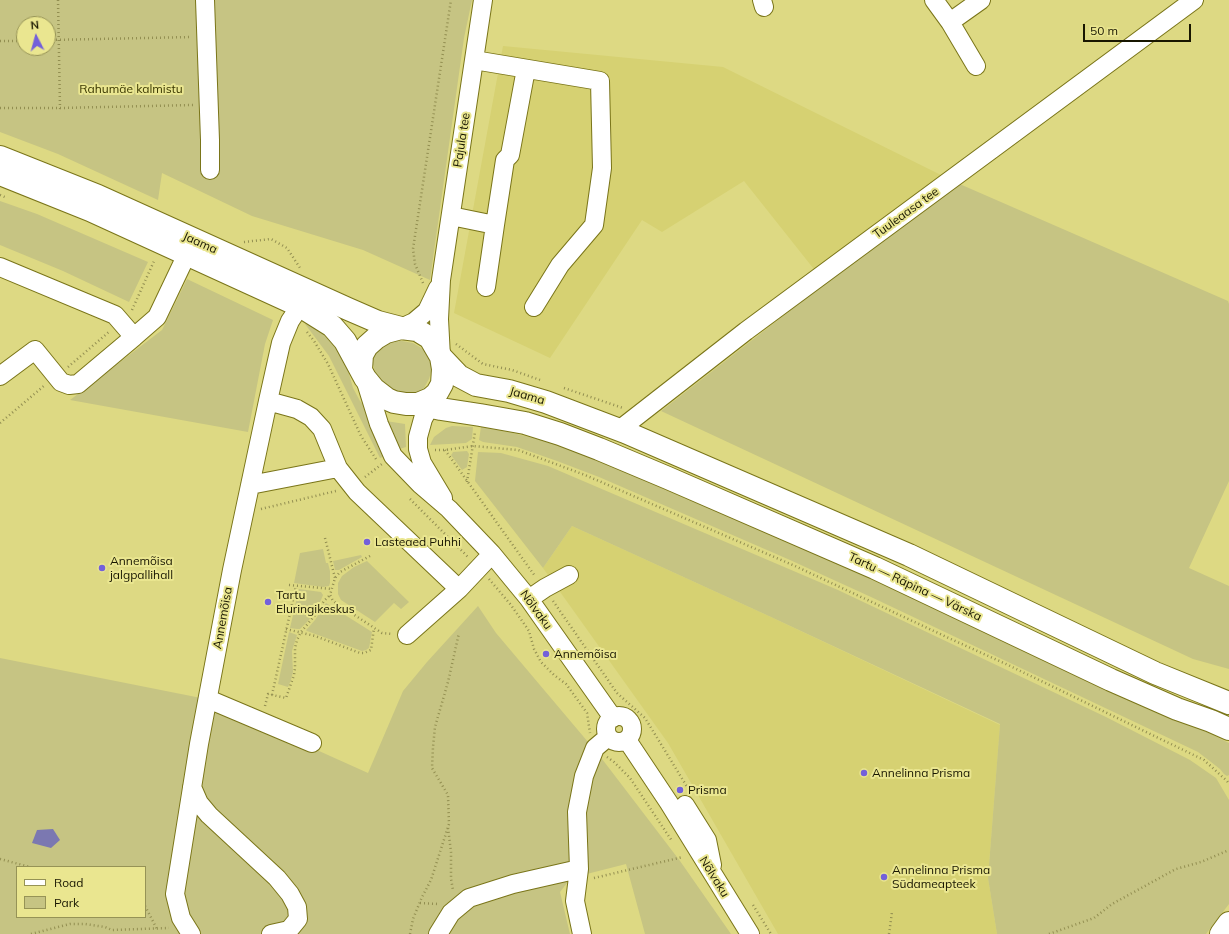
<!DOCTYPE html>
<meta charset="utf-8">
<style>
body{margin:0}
#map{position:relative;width:1229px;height:934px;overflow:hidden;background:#ddd983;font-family:Mulish,sans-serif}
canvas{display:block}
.legend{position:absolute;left:16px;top:866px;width:130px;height:52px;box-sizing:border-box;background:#eae690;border:1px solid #969356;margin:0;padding:5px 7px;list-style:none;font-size:12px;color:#181600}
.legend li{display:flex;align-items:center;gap:8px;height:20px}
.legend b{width:20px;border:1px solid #969356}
.north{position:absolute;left:16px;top:16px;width:40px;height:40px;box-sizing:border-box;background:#eae690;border:1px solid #969356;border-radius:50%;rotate:354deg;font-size:11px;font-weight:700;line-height:16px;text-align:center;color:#181600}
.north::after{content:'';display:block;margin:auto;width:14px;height:18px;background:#7360da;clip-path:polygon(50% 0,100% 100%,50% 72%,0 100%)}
.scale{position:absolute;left:1083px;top:24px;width:108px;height:18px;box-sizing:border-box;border:2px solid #181600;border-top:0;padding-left:5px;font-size:12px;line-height:14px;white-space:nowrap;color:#181600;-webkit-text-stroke:3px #eae690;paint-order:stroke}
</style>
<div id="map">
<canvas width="1229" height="934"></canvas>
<ul class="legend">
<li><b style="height:5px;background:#fff"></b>Road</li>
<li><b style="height:11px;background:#c6c483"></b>Park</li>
</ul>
<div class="north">N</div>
<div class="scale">50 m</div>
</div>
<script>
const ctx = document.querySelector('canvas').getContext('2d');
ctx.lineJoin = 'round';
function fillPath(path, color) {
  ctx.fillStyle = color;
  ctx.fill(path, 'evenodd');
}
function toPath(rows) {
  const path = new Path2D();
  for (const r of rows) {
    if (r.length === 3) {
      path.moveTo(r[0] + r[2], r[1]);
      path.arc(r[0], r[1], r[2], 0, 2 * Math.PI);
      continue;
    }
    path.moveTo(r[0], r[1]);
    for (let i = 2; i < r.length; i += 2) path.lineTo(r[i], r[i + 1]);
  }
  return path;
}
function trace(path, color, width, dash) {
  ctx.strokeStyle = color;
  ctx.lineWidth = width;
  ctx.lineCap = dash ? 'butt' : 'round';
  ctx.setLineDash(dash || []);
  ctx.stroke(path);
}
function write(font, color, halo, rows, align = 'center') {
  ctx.font = font + ' Mulish,sans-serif';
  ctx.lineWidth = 4;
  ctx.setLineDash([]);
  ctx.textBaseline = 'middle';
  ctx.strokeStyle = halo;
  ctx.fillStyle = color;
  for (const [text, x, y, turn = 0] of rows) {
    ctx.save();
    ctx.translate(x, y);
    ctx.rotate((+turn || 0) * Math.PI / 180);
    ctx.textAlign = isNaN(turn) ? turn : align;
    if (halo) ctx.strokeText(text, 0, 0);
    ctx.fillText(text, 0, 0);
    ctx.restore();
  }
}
const built = toPath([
 [503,46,723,67,943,176,817,273,744,181,662,232,642,220,550,358,454,313],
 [572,526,771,617,1000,725,988,878,997,934,778,934,668,743,543,568]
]);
const green = toPath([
 [0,0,472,0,464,38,430,280,363,250,252,216,162,173,158,200,58,154,0,132],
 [24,24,48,24,48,48,24,48],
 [955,182,1228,301,1229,304,1229,481,1189,568,1229,586,1229,669,1193,659,661,411],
 [0,201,37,214,148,262,129,302,63,271,0,245],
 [187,279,273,320,265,344,248,432,70,400,162,330],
 [305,324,316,325,325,333,338,350,346,363,353,388,360,401,367,409,385,456,380,458,329,356],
 [397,340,413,343,423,349,428,355,432,369,429,379,424,388,412,396,396,396,377,379,371,357,375,346],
 [386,421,405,424,406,447,396,450],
 [452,426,473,427,472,439,466,443,430,445,434,437,446,428],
 [481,427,513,433,549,442,605,462,671,492,796,544,1168,717,1205,731,1229,743,1229,775,1227,776,1224,774,1220,769,1211,762,1198,752,871,597,790,560,599,477,557,461,517,447,483,442,479,440],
 [467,451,469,454,467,467,462,470,451,455,452,454,453,452],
 [478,452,501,453,548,466,838,590,1106,717,1190,760,1216,778,1229,800,1229,904,1206,934,997,934,988,878,1000,724,771,617,572,526,543,568,475,481],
 [323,549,326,563,328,563,330,571,330,583,329,586,323,587,294,583,300,553],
 [361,555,362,557,339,570,335,570,333,561],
 [367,561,409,602,401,609,394,603,375,622,341,600,338,594,338,583,342,576,354,567],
 [299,589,321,592,323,595,321,600,309,620,300,629,297,629,290,628],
 [326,603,372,632,369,648,366,650,362,651,307,631,306,630,308,628,315,620],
 [478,606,496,633,599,755,680,861,731,934,645,934,626,864,571,878,560,892,570,934,0,934,0,658,201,698,368,773,403,691,427,662],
 [17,867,145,867,145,917,17,917],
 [289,632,297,635,292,651,293,672,291,680,288,687,278,684]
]);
const water = toPath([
 [53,829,60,840,51,848,32,843,37,830]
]);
const path = toPath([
 [58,0,60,108,193,105],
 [48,40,191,37],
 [0,41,24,41],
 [0,108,60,108],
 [0,195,7,198],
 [244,242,271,239,287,248,300,268],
 [423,283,415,264,413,249,451,0],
 [132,310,155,259],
 [307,332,314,341,328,364,361,436,376,459],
 [456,344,483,364,512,370,540,380],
 [68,367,110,331],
 [564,388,623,408],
 [0,423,45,385],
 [435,450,445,450,473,446,518,450,585,475,795,566,953,640,1006,664,1204,760,1227,781,1229,784],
 [445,450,535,576],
 [365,477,382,464],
 [467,482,475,432],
 [410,499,469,558],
 [261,509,336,491],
 [325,538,335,578],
 [370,556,340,572,335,578,330,595,333,601,382,633,393,634],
 [489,579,511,605,529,631,534,649,541,662,554,675,566,684,587,713,590,733],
 [289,585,332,589],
 [553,601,617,693,645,718,689,790],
 [286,629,315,636,360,653,364,653,371,650,374,628],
 [272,695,296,586],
 [265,706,268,694,286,698,294,675,295,668,295,648,297,640,301,632,315,615,324,601,330,595],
 [607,757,614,762,630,778,672,841],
 [448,828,451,852,451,879,453,890],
 [0,859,30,867],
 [594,878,683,857],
 [420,903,439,904],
 [753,905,771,934],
 [145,906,157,929],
 [31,934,70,924,85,924,105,927,112,930,169,928],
 [410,934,413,919,422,897,431,880,449,824,448,795,432,768,433,747,435,727,448,682,459,633],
 [889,934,892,912],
 [1049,934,1094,918,1112,904,1176,869,1201,862,1229,850]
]);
const minor = toPath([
 [205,0,210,140,210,170],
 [762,0,764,7],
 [934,0,950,22],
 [474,60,600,81,602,168,594,225,560,265,534,307],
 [976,66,950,22,981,0],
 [451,216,495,225,505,160,510,155,526,69],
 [0,267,115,315,134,337,157,317,187,254],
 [486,287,495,225],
 [401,328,414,322,427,311,438,288],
 [441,357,439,319,441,280,483,0],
 [0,376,35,350,61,382,69,385,78,384,134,337],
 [365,379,379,424,393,456,421,485,449,509,492,554,529,599,613,718],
 [435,396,423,419,418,437,418,449,422,463,443,498],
 [268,401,297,409,311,417,322,429,338,468],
 [619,430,746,331,1194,0],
 [250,485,338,468,357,492,459,589,492,554],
 [529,599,545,588,569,575],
 [407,635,459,589],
 [208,699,312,743],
 [619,729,13],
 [627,740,669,803,750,934],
 [192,787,199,803,209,815,277,878,290,894,297,907,298,919,289,930,271,934],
 [685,805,707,840,712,865],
 [191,934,181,918,175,894,199,744,232,570,268,401,281,343,290,321,300,306],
 [438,934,451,913,469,898,513,884,579,869],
 [582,934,575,901,579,869,577,812,584,776,595,748,608,737]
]);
const major = toPath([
 [0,157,98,196,348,309,378,322,401,328],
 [0,174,90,210,300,306,332,326,345,341,365,378,374,389,387,399,394,402,406,404,418,404,430,399,437,393,442,384,443,369,441,357,430,338,417,330,401,328,386,332,376,338,367,346,362,355,361,369],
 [441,357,459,376,476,385,509,391,546,402,625,432,909,555,1155,673,1229,703],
 [418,404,441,409,480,415,525,423,560,434,599,449,668,478,875,568,1111,680,1177,709,1211,721,1229,729],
 [1221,934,1229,923]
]);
const markers = [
 [367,542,4,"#7360da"],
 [102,568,4,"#7360da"],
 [268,602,4,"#7360da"],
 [546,654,4,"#7360da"],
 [864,773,4,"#7360da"],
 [680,790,4,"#7360da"],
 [884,877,4,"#7360da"]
];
const parkNames = [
 ["Rahumäe kalmistu",131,89]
];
const streetNames = [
 ["Pajula tee",462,140,-81],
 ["Tuuleaasa tee",906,213,-36],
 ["Jaama",200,243,24],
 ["Jaama",527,396,16],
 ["Tartu — Räpina — Värska",915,587,25],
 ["Nõlvaku",536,610,54],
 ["Annemõisa",223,618,-80],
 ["Nõlvaku",714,877,58]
];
const poiNames = [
 ["Lasteaed Puhhi",375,542],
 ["Annemõisa",110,561],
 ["jalgpallihall",110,575],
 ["Tartu",276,595],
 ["Eluringikeskus",276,609],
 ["Annemõisa",554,654],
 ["Annelinna Prisma",872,773],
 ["Prisma",688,790],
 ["Annelinna Prisma",892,870],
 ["Südameapteek",892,884]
];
fillPath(built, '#d6d172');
fillPath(green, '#c6c483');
fillPath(water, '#7b78b1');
trace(minor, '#7a7519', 20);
trace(major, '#7a7519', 24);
trace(path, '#928e51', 2.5, [1, 3]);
trace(minor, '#fff', 18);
trace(major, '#fff', 22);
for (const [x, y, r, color] of markers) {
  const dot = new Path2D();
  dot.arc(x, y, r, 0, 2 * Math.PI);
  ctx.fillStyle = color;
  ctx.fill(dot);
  trace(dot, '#eae690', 1.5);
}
write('12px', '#3a3701', '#eae690', parkNames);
write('12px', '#181600', '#eae690', streetNames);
write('12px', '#181600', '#eae690', poiNames, 'left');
</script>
